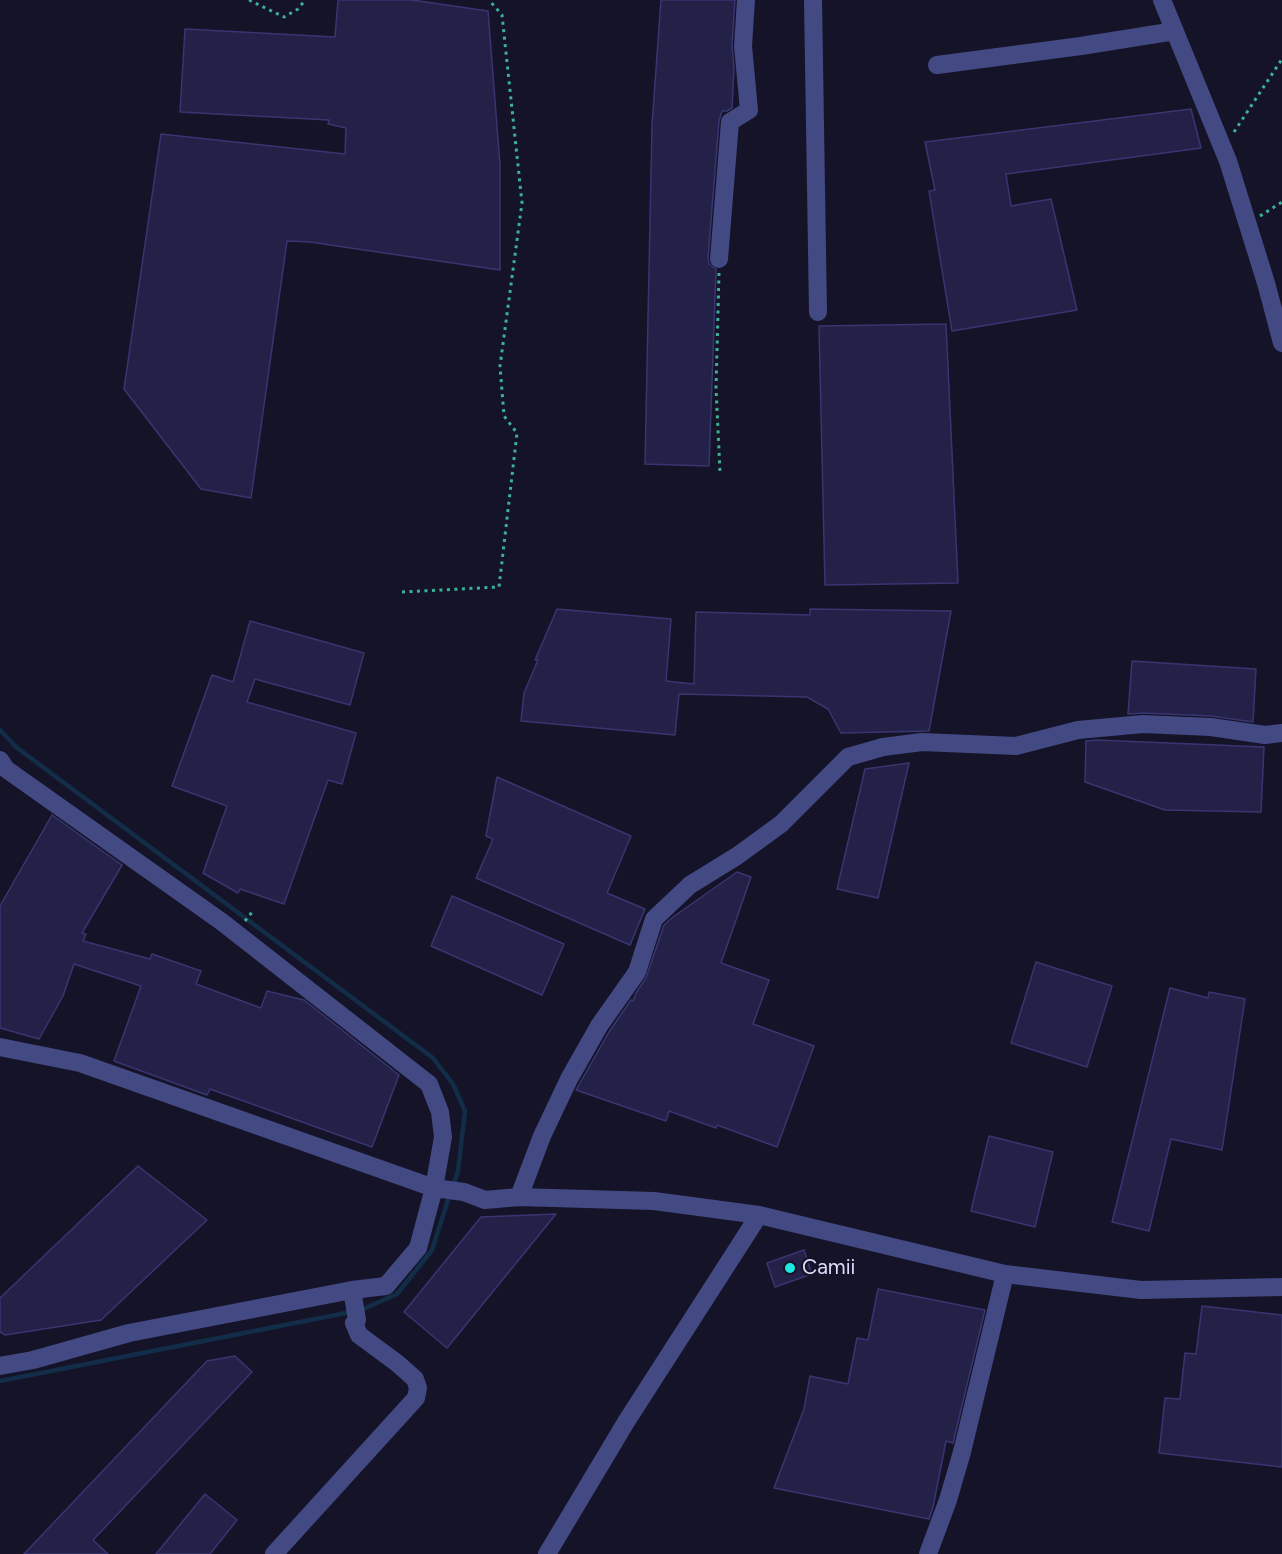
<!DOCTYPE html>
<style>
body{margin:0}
canvas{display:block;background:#141328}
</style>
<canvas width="1282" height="1554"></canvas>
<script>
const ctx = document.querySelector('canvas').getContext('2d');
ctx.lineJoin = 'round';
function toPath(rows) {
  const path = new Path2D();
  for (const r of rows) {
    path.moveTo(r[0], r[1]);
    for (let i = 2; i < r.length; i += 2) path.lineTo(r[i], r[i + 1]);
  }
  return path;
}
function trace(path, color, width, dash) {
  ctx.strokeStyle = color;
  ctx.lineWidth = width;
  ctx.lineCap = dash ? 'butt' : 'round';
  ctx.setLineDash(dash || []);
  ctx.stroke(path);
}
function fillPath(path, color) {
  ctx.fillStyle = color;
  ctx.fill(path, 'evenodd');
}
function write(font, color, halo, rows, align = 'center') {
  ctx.font = font + ' Figtree,sans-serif';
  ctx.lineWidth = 4.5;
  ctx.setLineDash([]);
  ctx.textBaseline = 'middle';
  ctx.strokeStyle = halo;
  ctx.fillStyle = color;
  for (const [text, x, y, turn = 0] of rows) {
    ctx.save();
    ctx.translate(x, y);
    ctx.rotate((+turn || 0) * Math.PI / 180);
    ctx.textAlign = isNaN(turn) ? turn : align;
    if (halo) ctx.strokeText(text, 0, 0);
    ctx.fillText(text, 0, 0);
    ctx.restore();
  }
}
const stream = toPath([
 [0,730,16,747,433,1058,453,1084,465,1111,458,1171,453,1186],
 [359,1311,397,1294,432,1250,450,1194],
 [0,1381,351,1312]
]);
const building = toPath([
 [338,0,412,0,488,11,500,165,500,270,310,242,287,241,251,498,201,489,124,389,161,134,345,154,346,128,328,124,329,120,180,112,185,29,335,37,338,0],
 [661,0,735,0,732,45,734,68,732,108,727,111,722,111,719,121,708,258,709,264,716,269,709,466,645,464,652,125,661,0],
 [1191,109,1201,148,1006,174,1011,206,1051,199,1077,310,952,331,929,191,935,190,925,142,1191,109],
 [946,324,958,583,825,585,819,326,946,324],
 [557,609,671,619,666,681,694,684,696,612,810,615,810,609,951,611,929,731,841,733,828,709,807,697,679,694,675,735,521,721,524,693,538,660,535,660,557,609],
 [250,621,364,653,350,705,255,679,247,702,356,733,342,784,328,780,284,904,240,889,238,893,203,873,227,806,172,786,212,675,233,682,250,621],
 [1132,661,1256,669,1253,722,1211,716,1143,713,1128,714,1132,661],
 [1097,740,1264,747,1261,812,1165,810,1085,782,1086,741,1097,740],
 [909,763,878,898,837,889,865,769,909,763],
 [497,777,631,836,607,893,645,909,630,945,476,878,493,839,486,836,497,777],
 [52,815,122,865,82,933,86,934,83,941,150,959,152,954,201,971,196,984,261,1008,267,991,304,1000,399,1075,372,1147,210,1089,207,1095,114,1061,141,986,74,964,63,996,39,1039,0,1028,0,906,52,815],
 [737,872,751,877,721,963,769,980,753,1024,814,1046,777,1147,717,1125,716,1128,669,1111,666,1121,576,1090,609,1032,631,1000,633,1001,636,993,646,978,664,925,673,917,737,872],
 [452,896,564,944,542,995,431,946,452,896],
 [1036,962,1112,986,1087,1067,1011,1043,1036,962],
 [1170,988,1208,998,1209,992,1245,999,1222,1150,1171,1139,1149,1231,1112,1222,1170,988],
 [989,1136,1053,1152,1035,1227,971,1211,989,1136],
 [138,1166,207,1220,101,1320,5,1335,0,1332,0,1298,138,1166],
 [556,1214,447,1348,404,1312,481,1217,556,1214],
 [804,1250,812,1274,775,1287,767,1263,804,1250],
 [878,1289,985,1310,953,1443,946,1441,933,1507,929,1519,774,1488,804,1409,810,1376,848,1384,857,1338,868,1340,878,1289],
 [1202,1306,1282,1315,1282,1467,1159,1453,1165,1398,1180,1399,1185,1353,1196,1354,1202,1306],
 [235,1356,252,1372,93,1540,108,1554,24,1554,207,1361,235,1356],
 [205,1494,237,1520,210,1554,156,1554,205,1494]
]);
const path = toPath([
 [249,0,284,17,298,9,305,0],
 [1234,132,1282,59],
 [1260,216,1282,202],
 [719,273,716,388,720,472],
 [402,592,499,587,517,433,504,416,500,366,522,203,502,15,489,0],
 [245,921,253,911]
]);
const minor = toPath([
 [813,0,818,312],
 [1162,0,1228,161,1266,283,1282,343],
 [937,65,1081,46,1175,31],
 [719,259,730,122,749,110,743,46,746,0],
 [0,760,6,769,222,922,429,1084,440,1112,443,1137,434,1188,418,1248,386,1286,352,1290,129,1333,33,1360,0,1366],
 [0,1047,80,1063,434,1188,464,1192,485,1200,519,1197,654,1201,759,1215,1005,1274,1141,1290,1282,1287],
 [519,1197,542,1136,569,1079,599,1026,637,972,654,919,690,885,737,856,781,824,848,757,883,747,922,742,1016,746,1078,730,1143,724,1211,727,1265,735,1282,733],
 [274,1554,416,1398,418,1388,415,1379,397,1363,359,1335,354,1323,357,1320,352,1290],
 [547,1554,626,1422,759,1215],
 [928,1554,948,1500,962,1452,1005,1274]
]);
const markers = [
 [790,1268,6,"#1ceae1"]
];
const poiNames = [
 ["Camii",802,1268]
];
trace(stream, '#122d47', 4.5);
fillPath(building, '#232148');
trace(building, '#393571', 1.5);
trace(path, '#3cb19a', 3, [3, 4.5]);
trace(minor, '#434983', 18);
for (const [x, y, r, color] of markers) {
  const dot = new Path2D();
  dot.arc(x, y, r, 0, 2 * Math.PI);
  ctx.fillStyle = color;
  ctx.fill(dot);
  trace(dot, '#141328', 2);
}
write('21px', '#dddefc', '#141328', poiNames, 'left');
</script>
